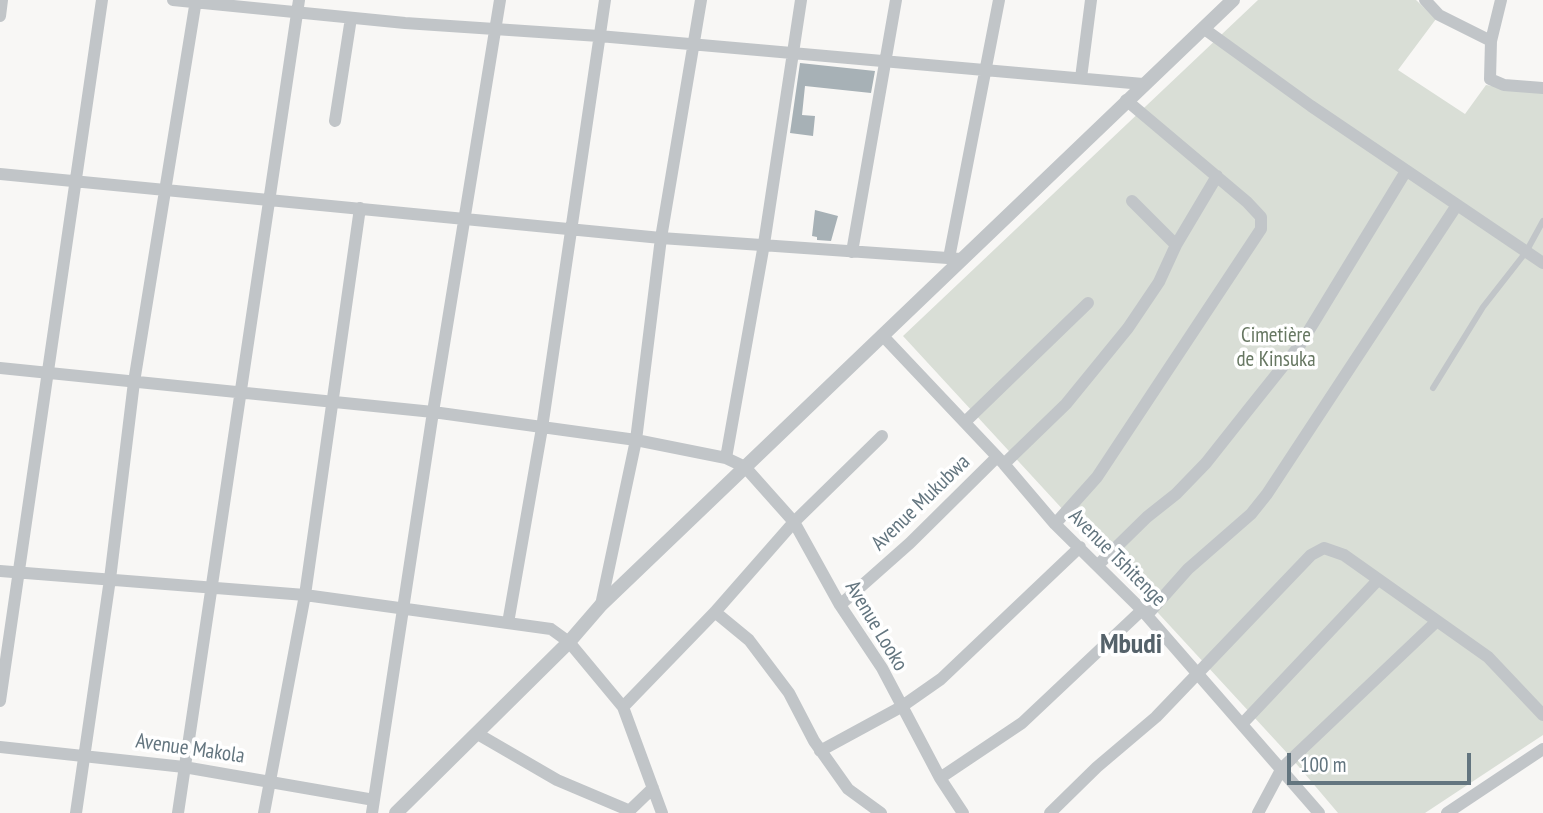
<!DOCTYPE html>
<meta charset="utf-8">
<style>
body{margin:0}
#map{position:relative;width:1543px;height:813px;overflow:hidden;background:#f8f7f5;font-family:"PT Sans Narrow",sans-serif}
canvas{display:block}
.scale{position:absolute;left:1287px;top:753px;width:184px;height:32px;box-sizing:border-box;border:4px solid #63757f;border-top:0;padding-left:9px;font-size:21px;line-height:24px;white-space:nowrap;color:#63757f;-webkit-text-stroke:5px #fff;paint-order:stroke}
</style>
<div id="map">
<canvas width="1543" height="813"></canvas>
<div class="scale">100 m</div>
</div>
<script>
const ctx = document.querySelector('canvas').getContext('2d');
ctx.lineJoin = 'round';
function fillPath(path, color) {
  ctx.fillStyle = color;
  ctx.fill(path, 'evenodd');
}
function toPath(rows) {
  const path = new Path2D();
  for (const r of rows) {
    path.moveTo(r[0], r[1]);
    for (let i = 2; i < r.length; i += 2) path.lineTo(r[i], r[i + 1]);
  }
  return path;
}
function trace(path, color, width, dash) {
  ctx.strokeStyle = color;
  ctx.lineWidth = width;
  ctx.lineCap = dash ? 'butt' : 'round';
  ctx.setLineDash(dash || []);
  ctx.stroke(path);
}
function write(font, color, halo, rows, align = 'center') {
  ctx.font = font + ' "PT Sans Narrow",sans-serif';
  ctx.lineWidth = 7;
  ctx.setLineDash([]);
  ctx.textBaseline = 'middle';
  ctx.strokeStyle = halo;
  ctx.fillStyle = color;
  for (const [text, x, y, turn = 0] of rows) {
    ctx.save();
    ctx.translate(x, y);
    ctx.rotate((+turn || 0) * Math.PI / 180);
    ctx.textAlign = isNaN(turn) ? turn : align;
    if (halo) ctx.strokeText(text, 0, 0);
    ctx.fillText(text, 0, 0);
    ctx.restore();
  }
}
const green = toPath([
 [1258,0,1416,0,1436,19,1398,70,1465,114,1486,85,1543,93,1543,735,1425,813,1338,813,1288,754,903,336]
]);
const building = toPath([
 [800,63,875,71,871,93,805,86,802,115,815,116,813,136,790,133],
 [815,210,838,216,831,241,817,240,817,237,812,236]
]);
const service = toPath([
 [1433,388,1483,307,1526,252,1543,221]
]);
const minor = toPath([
 [173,0,405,23,599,36,1143,84],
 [1425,0,1439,15,1491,41],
 [1501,0,1491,41,1490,79,1504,85,1543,88],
 [0,16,2,0],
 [1203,28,1311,106,1543,263],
 [1081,78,1091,0],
 [335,121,351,18],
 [0,174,661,238,962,259],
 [1132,201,1176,245],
 [852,252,896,0],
 [949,258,999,0],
 [882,335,1004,464,1055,524,1142,610,1319,813],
 [0,368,433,412,636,440,726,458,745,467,794,522,840,605,882,668,940,778,963,813],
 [965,422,1088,303],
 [726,458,764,244,801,0],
 [1004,464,1066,404,1128,328,1159,282,1176,245,1217,176],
 [1055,524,1097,477,1261,229,1261,217,1247,202,1126,100],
 [1098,565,1147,517,1176,494,1206,463,1248,410,1300,345,1406,171],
 [0,571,305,595,551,629,569,642,623,707,662,813],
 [601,605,636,440,661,238,701,0],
 [840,605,910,543,997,457],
 [715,612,749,640,789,693,814,741,848,789,881,813],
 [1147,615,1188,569,1251,514,1267,494,1457,205],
 [508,623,542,428,605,0],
 [0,701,102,0],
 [623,707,715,612,794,522,882,436],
 [1243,723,1378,580],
 [476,733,557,780,628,810],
 [0,747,184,767,374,800],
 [820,751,901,707,941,679,1080,547],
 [940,778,1022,723,1142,610],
 [76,813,110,579,134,382,196,0],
 [178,813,299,0],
 [264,813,305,595,360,208],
 [372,813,433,412,500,0],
 [627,813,653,788],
 [1050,813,1097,767,1156,717,1311,555,1324,548,1344,555,1488,657,1543,715],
 [1258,813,1282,768,1437,621],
 [1447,813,1543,749]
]);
const tertiary = toPath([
 [396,813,569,642,601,605,1233,0]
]);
const parkNames = [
 ["Cimetière",1276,336],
 ["de Kinsuka",1276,360]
];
const streetNames = [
 ["Avenue Mukubwa",921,503,-44],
 ["Avenue Tshitenge",1117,558,45],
 ["Avenue Looko",876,626,59],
 ["Avenue Makola",190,749,8]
];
const districtNames = [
 ["Mbudi",1131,645]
];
fillPath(green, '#d9ded6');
fillPath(building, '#a7b1b6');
trace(service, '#c1c5c8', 6);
trace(minor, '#c1c5c8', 12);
trace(tertiary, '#c1c5c8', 14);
write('21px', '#677762', '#fff', parkNames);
write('21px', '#63757f', '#fff', streetNames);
write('bold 28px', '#55626a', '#fff', districtNames);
</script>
